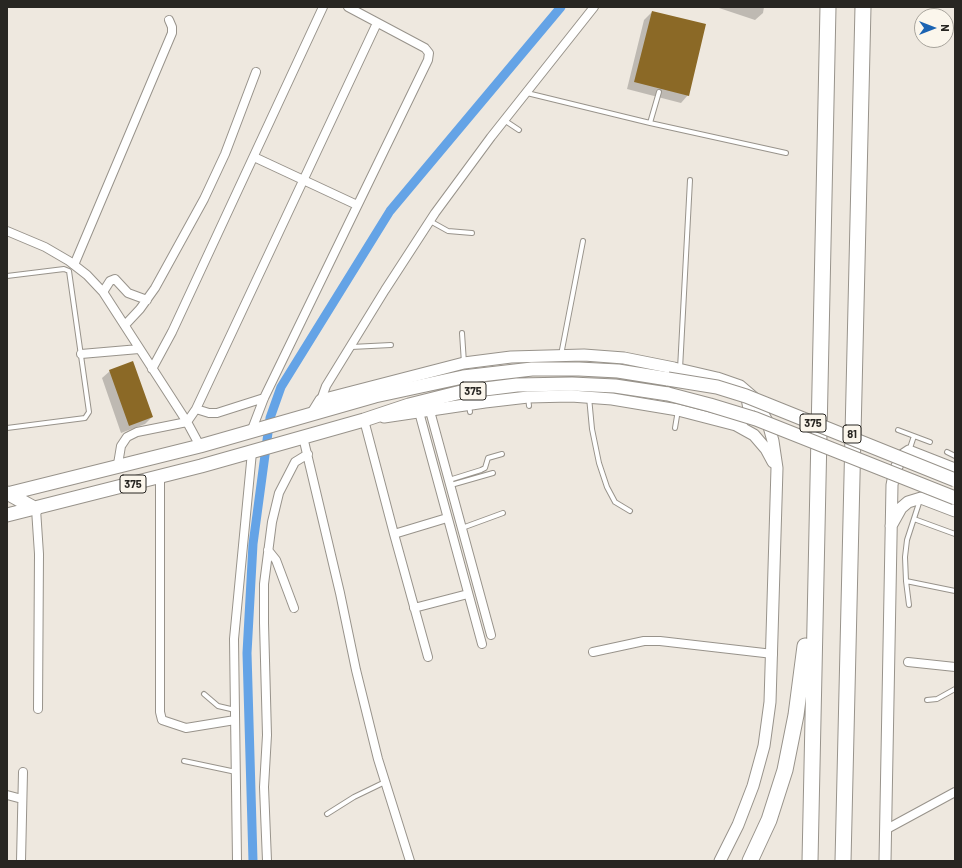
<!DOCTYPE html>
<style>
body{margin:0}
#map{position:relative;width:962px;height:868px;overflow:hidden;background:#eee8df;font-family:Barlow,sans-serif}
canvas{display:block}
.frame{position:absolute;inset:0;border:8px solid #282622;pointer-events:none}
.north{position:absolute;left:914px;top:8px;width:40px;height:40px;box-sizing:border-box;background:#fbf6ec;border:1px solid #a7a39b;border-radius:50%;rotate:90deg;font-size:11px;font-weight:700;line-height:16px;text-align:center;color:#282622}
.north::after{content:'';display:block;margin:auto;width:14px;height:18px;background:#1b63b2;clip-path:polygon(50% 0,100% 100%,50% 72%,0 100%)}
</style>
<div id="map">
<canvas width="962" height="868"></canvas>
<div class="frame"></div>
<div class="north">N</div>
</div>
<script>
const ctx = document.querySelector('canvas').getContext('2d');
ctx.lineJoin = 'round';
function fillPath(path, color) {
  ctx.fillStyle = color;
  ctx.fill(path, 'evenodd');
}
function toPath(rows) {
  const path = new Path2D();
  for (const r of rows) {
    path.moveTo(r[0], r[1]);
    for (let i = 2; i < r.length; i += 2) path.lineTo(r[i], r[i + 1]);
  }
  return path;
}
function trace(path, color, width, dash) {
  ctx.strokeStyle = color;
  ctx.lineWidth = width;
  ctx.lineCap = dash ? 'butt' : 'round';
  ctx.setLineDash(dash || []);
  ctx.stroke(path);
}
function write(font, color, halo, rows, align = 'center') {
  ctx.font = font + ' Barlow,sans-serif';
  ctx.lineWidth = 4;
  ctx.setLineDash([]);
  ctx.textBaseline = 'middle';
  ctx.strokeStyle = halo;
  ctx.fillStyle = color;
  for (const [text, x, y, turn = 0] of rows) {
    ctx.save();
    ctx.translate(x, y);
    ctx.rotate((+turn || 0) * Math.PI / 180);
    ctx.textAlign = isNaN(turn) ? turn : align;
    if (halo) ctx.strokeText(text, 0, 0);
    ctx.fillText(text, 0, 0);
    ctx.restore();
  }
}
const shadow = toPath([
 [716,7,764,7,763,13,755,20],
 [652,12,688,95,681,103,627,89,644,20],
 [110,371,152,417,145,424,121,433,102,378]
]);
const canal = toPath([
 [253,861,247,653,253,544,270,418,281,387,390,211,561,7]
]);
const building = toPath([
 [652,11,706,24,689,96,634,82],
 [133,361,153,417,129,426,109,370]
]);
const lane = toPath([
 [527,93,650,123,786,153],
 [504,120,519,130],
 [650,123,659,92],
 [430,221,448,231,472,233],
 [7,276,64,269,69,271,89,412,85,418,7,428],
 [462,333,464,363],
 [351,347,391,345],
 [561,355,583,241],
 [680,369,690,180],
 [528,397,529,406],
 [589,397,592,429,599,463,607,487,615,502,630,511],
 [469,405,470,412],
 [675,428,678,410],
 [898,430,914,436,909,451],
 [914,436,930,442],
 [947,452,955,456],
 [449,480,481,470,485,468,488,458,502,454],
 [451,485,493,473],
 [914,519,955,534],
 [462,528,503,513],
 [906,581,955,591],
 [909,605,906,581,905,557,907,540,920,500],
 [204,694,218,706,235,710],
 [927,700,937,699,955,689],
 [184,761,236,772],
 [327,814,354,797,385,782]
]);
const street = toPath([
 [254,157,357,205],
 [7,231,45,247,69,261,87,275,103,292,187,422,200,446],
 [74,265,172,33,172,27,169,20],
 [103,292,110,281,115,279,128,293,147,300],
 [125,325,140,309,155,288,204,199,225,154,256,72],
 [81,354,139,349],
 [152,369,172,332,323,7],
 [321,400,326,386,385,290,435,213,491,137,594,7],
 [196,409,209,413,217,413,264,398],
 [430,411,491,635],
 [419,412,482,644],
 [364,420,394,534,428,657],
 [251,432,264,398,428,60,429,53,425,48,348,7],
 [303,437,340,593,356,670,378,759,410,861],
 [118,464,121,446,127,437,137,432,187,422,196,409,377,23],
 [160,477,160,712,162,720,186,728,235,720],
 [36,509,39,554,38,709],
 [394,534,447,518],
 [268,550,276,560,294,608],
 [414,608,468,594],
 [593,652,644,641,660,641,773,654],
 [908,662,955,667],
 [7,795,22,799],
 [885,830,955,792],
 [21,861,23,772],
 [237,861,234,639,252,452],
 [267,861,264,787,267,735,264,623,264,584,272,522,279,493,295,462,308,454]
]);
const secondary = toPath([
 [313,413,321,400,464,363,511,357,584,355,624,358,674,368,717,378,740,386,754,398,768,423,773,441,777,468,770,702,764,746,753,786,738,825,720,861],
 [384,417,485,402,528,397,571,396,612,399,678,410,736,425,754,435,766,449,773,462],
 [742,422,748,414,749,409,747,398,743,391],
 [891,526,901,508,908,502,921,498,955,511],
 [885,861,892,485,895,470,903,455,909,451,955,469]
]);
const primary = toPath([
 [7,493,36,509],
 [7,494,200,446,375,396,463,377,532,369,579,369,618,371,668,379],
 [7,515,201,466,364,420,409,405,461,392,517,385,572,384,615,386,668,394]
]);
const highway = toPath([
 [750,861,769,820,785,770,796,715,805,646],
 [810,861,828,7],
 [843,861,863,7]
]);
const primaryBridge = toPath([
 [668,379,717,387,746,396,955,480],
 [668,394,710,405,756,419,955,498]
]);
const shields = [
 [473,391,26],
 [813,423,26],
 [852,434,18],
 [133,484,26]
];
const shieldNames = [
 ["375",473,391],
 ["375",813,423],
 ["81",852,434],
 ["375",133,484]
];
fillPath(shadow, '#0003');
trace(canal, '#64a3e6', 9);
fillPath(building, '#8b6926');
trace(lane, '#98938b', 6);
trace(street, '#98938b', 10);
trace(secondary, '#98938b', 13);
trace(primary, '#98938b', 15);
trace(highway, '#98938b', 17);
trace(lane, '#fff', 4);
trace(street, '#fff', 8);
trace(secondary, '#fff', 11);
trace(primary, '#fff', 13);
trace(highway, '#fff', 15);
trace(primaryBridge, '#98938b', 15, []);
trace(primaryBridge, '#fff', 13);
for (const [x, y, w] of shields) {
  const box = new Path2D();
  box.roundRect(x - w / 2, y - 9, w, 18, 3);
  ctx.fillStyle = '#fbf6ec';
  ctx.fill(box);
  trace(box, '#282622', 1);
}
write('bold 11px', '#282622', null, shieldNames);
</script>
